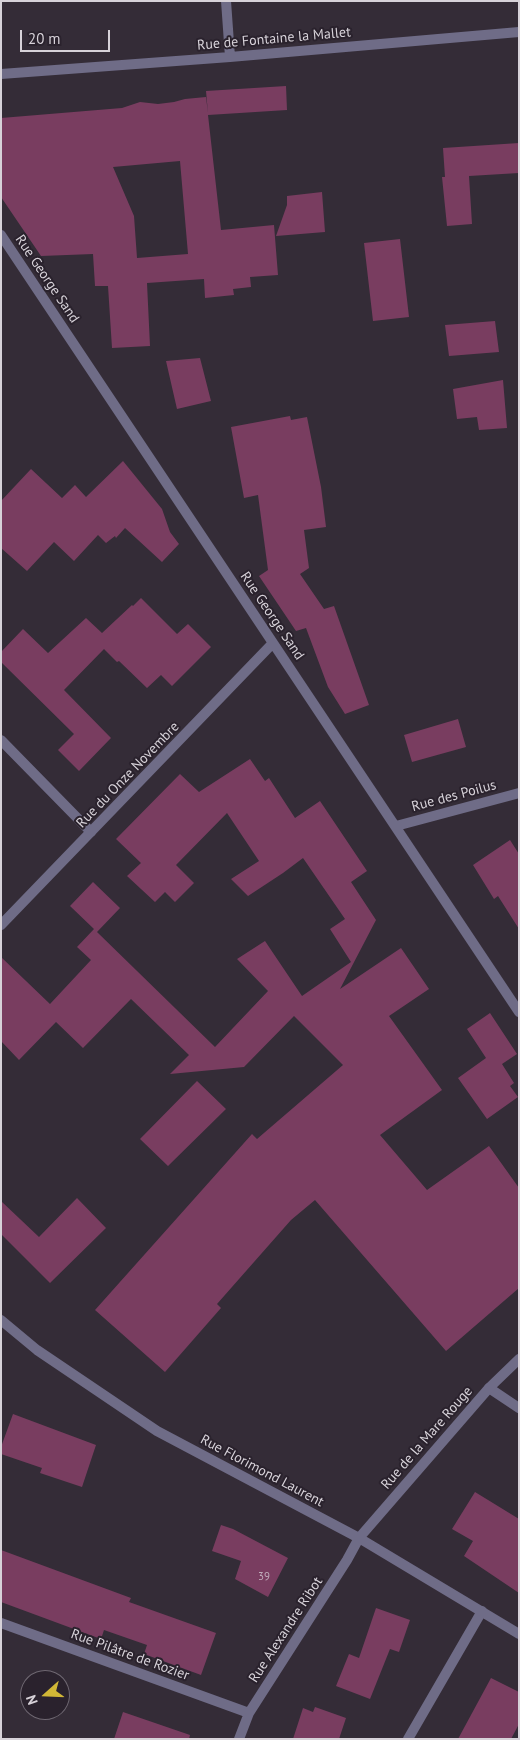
<!DOCTYPE html>
<meta charset="utf-8">
<style>
body{margin:0}
#map{position:relative;width:520px;height:1740px;overflow:hidden;background:#342c37;font-family:"PT Sans",sans-serif}
canvas{display:block}
.frame{position:absolute;inset:0;border:2px solid #d7d2d9;pointer-events:none}
.north{position:absolute;left:20px;top:1670px;width:50px;height:50px;box-sizing:border-box;background:#2a222d;border:1px solid #6f6872;border-radius:50%;rotate:250deg;font-size:14px;font-weight:700;line-height:20px;text-align:center;color:#d7d2d9}
.north::after{content:'';display:block;margin:auto;width:18px;height:22px;background:#d1b736;clip-path:polygon(50% 0,100% 100%,50% 72%,0 100%)}
.scale{position:absolute;left:20px;top:30px;width:90px;height:22px;box-sizing:border-box;border:2px solid #d7d2d9;border-top:0;padding-left:6px;font-size:15px;line-height:18px;white-space:nowrap;color:#d7d2d9;-webkit-text-stroke:4px #2a222d;paint-order:stroke}
</style>
<div id="map">
<canvas width="520" height="1740"></canvas>
<div class="frame"></div>
<div class="north">N</div>
<div class="scale">20 m</div>
</div>
<script>
const ctx = document.querySelector('canvas').getContext('2d');
ctx.lineJoin = 'round';
function fillPath(path, color) {
  ctx.fillStyle = color;
  ctx.fill(path, 'evenodd');
}
function toPath(rows) {
  const path = new Path2D();
  for (const r of rows) {
    path.moveTo(r[0], r[1]);
    for (let i = 2; i < r.length; i += 2) path.lineTo(r[i], r[i + 1]);
  }
  return path;
}
function trace(path, color, width, dash) {
  ctx.strokeStyle = color;
  ctx.lineWidth = width;
  ctx.lineCap = dash ? 'butt' : 'round';
  ctx.setLineDash(dash || []);
  ctx.stroke(path);
}
function write(font, color, halo, rows, align = 'center') {
  ctx.font = font + ' "PT Sans",sans-serif';
  ctx.lineWidth = 4;
  ctx.setLineDash([]);
  ctx.textBaseline = 'middle';
  ctx.strokeStyle = halo;
  ctx.fillStyle = color;
  for (const [text, x, y, turn = 0] of rows) {
    ctx.save();
    ctx.translate(x, y);
    ctx.rotate((+turn || 0) * Math.PI / 180);
    ctx.textAlign = isNaN(turn) ? turn : align;
    if (halo) ctx.strokeText(text, 0, 0);
    ctx.fillText(text, 0, 0);
    ctx.restore();
  }
}
const building = toPath([
 [286,86,287,110,208,115,221,230,274,225,278,275,250,277,251,287,233,289,234,295,205,298,204,279,147,283,150,346,112,348,108,286,95,286,93,254,41,256,1,197,1,118,122,108,140,102,158,104,174,102,185,99,206,97,208,113,206,91],
 [180,161,188,254,137,258,134,216,113,167],
 [519,143,519,173,469,176,472,224,447,226,442,177,445,177,443,148],
 [322,192,325,232,276,236,287,205,287,196],
 [400,239,409,317,373,321,364,243],
 [495,321,499,352,449,356,445,325],
 [200,358,211,401,177,409,166,361],
 [503,380,507,428,479,430,477,417,457,419,453,389],
 [290,416,291,420,307,417,321,487,326,527,304,530,309,568,300,574,324,609,334,606,369,705,345,714,328,687,306,628,296,631,259,576,268,570,258,495,244,498,231,427],
 [123,461,162,509,170,532,179,544,162,562,125,528,116,538,115,536,106,543,98,535,74,561,54,542,27,571,1,548,1,501,31,469,62,498,75,485,86,497],
 [141,598,177,634,188,624,211,647,172,686,161,675,147,688,119,661,117,662,104,649,64,690,111,738,79,771,58,750,74,734,1,662,1,652,23,629,48,653,86,618,102,633,132,605,133,606],
 [458,719,466,747,412,762,404,735],
 [250,759,265,781,269,778,295,818,320,801,367,871,351,882,376,920,340,989,401,948,429,989,389,1016,442,1090,380,1135,427,1190,489,1146,519,1188,519,1288,446,1351,315,1200,291,1220,217,1304,221,1308,165,1372,95,1310,252,1134,257,1139,343,1065,294,1016,244,1067,170,1074,189,1055,131,999,83,1048,56,1022,19,1060,1,1041,1,957,50,1004,91,960,77,947,94,929,70,906,93,882,120,908,97,932,215,1047,268,991,237,959,265,941,302,996,351,962,330,929,345,919,303,858,283,873,248,896,231,879,259,861,227,813,176,865,194,883,175,902,165,892,155,902,127,876,141,863,116,839,180,774,199,792],
 [510,840,519,854,519,929,498,896,494,899,473,865],
 [490,1013,517,1054,502,1064,514,1083,510,1086,518,1097,487,1119,458,1078,486,1058,467,1029],
 [197,1081,226,1109,168,1166,140,1139],
 [77,1198,106,1228,50,1283,1,1234,1,1201,39,1237],
 [13,1414,96,1445,82,1487,40,1473,42,1468,1,1454,1,1447],
 [475,1492,519,1519,519,1593,464,1556,473,1541,452,1529],
 [221,1525,233,1529,288,1558,268,1597,235,1579,241,1561,212,1551],
 [1,1550,131,1598,129,1602,216,1633,201,1675,144,1654,147,1645,104,1630,101,1639,1,1602],
 [376,1608,410,1620,399,1652,390,1649,370,1699,336,1686,349,1654,359,1658],
 [491,1678,519,1692,519,1724,511,1739,458,1739],
 [315,1707,346,1718,339,1739,293,1739,303,1708,313,1712],
 [123,1712,190,1735,189,1739,114,1739]
]);
const lane = toPath([
 [1,740,91,832],
 [489,1388,519,1408],
 [408,1739,482,1611]
]);
const street = toPath([
 [226,1,230,57],
 [1,74,230,57,519,32],
 [1,235,519,1012],
 [396,826,519,793],
 [1,925,273,643],
 [1,1320,37,1350,157,1431,359,1538,519,1634],
 [1,1623,249,1713],
 [239,1739,249,1713,347,1560,359,1538,489,1388,519,1359]
]);
const numberNames = [
 ["39",264,1577]
];
const streetNames = [
 ["Rue de Fontaine la Mallet",274,39,-5],
 ["Rue George Sand",47,279,56],
 ["Rue George Sand",272,616,56],
 ["Rue du Onze Novembre",128,775,-46],
 ["Rue des Poilus",454,796,-15],
 ["Rue de la Mare Rouge",427,1438,-49],
 ["Rue Florimond Laurent",262,1471,28],
 ["Rue Alexandre Ribot",286,1630,-57],
 ["Rue Pilâtre de Rozier",130,1655,20]
];
fillPath(building, '#793d60');
trace(lane, '#6f6c87', 10);
trace(street, '#6f6c87', 10);
write('11px', '#c0adbb', null, numberNames);
write('14px', '#d7d2d9', '#2a222d', streetNames);
</script>
